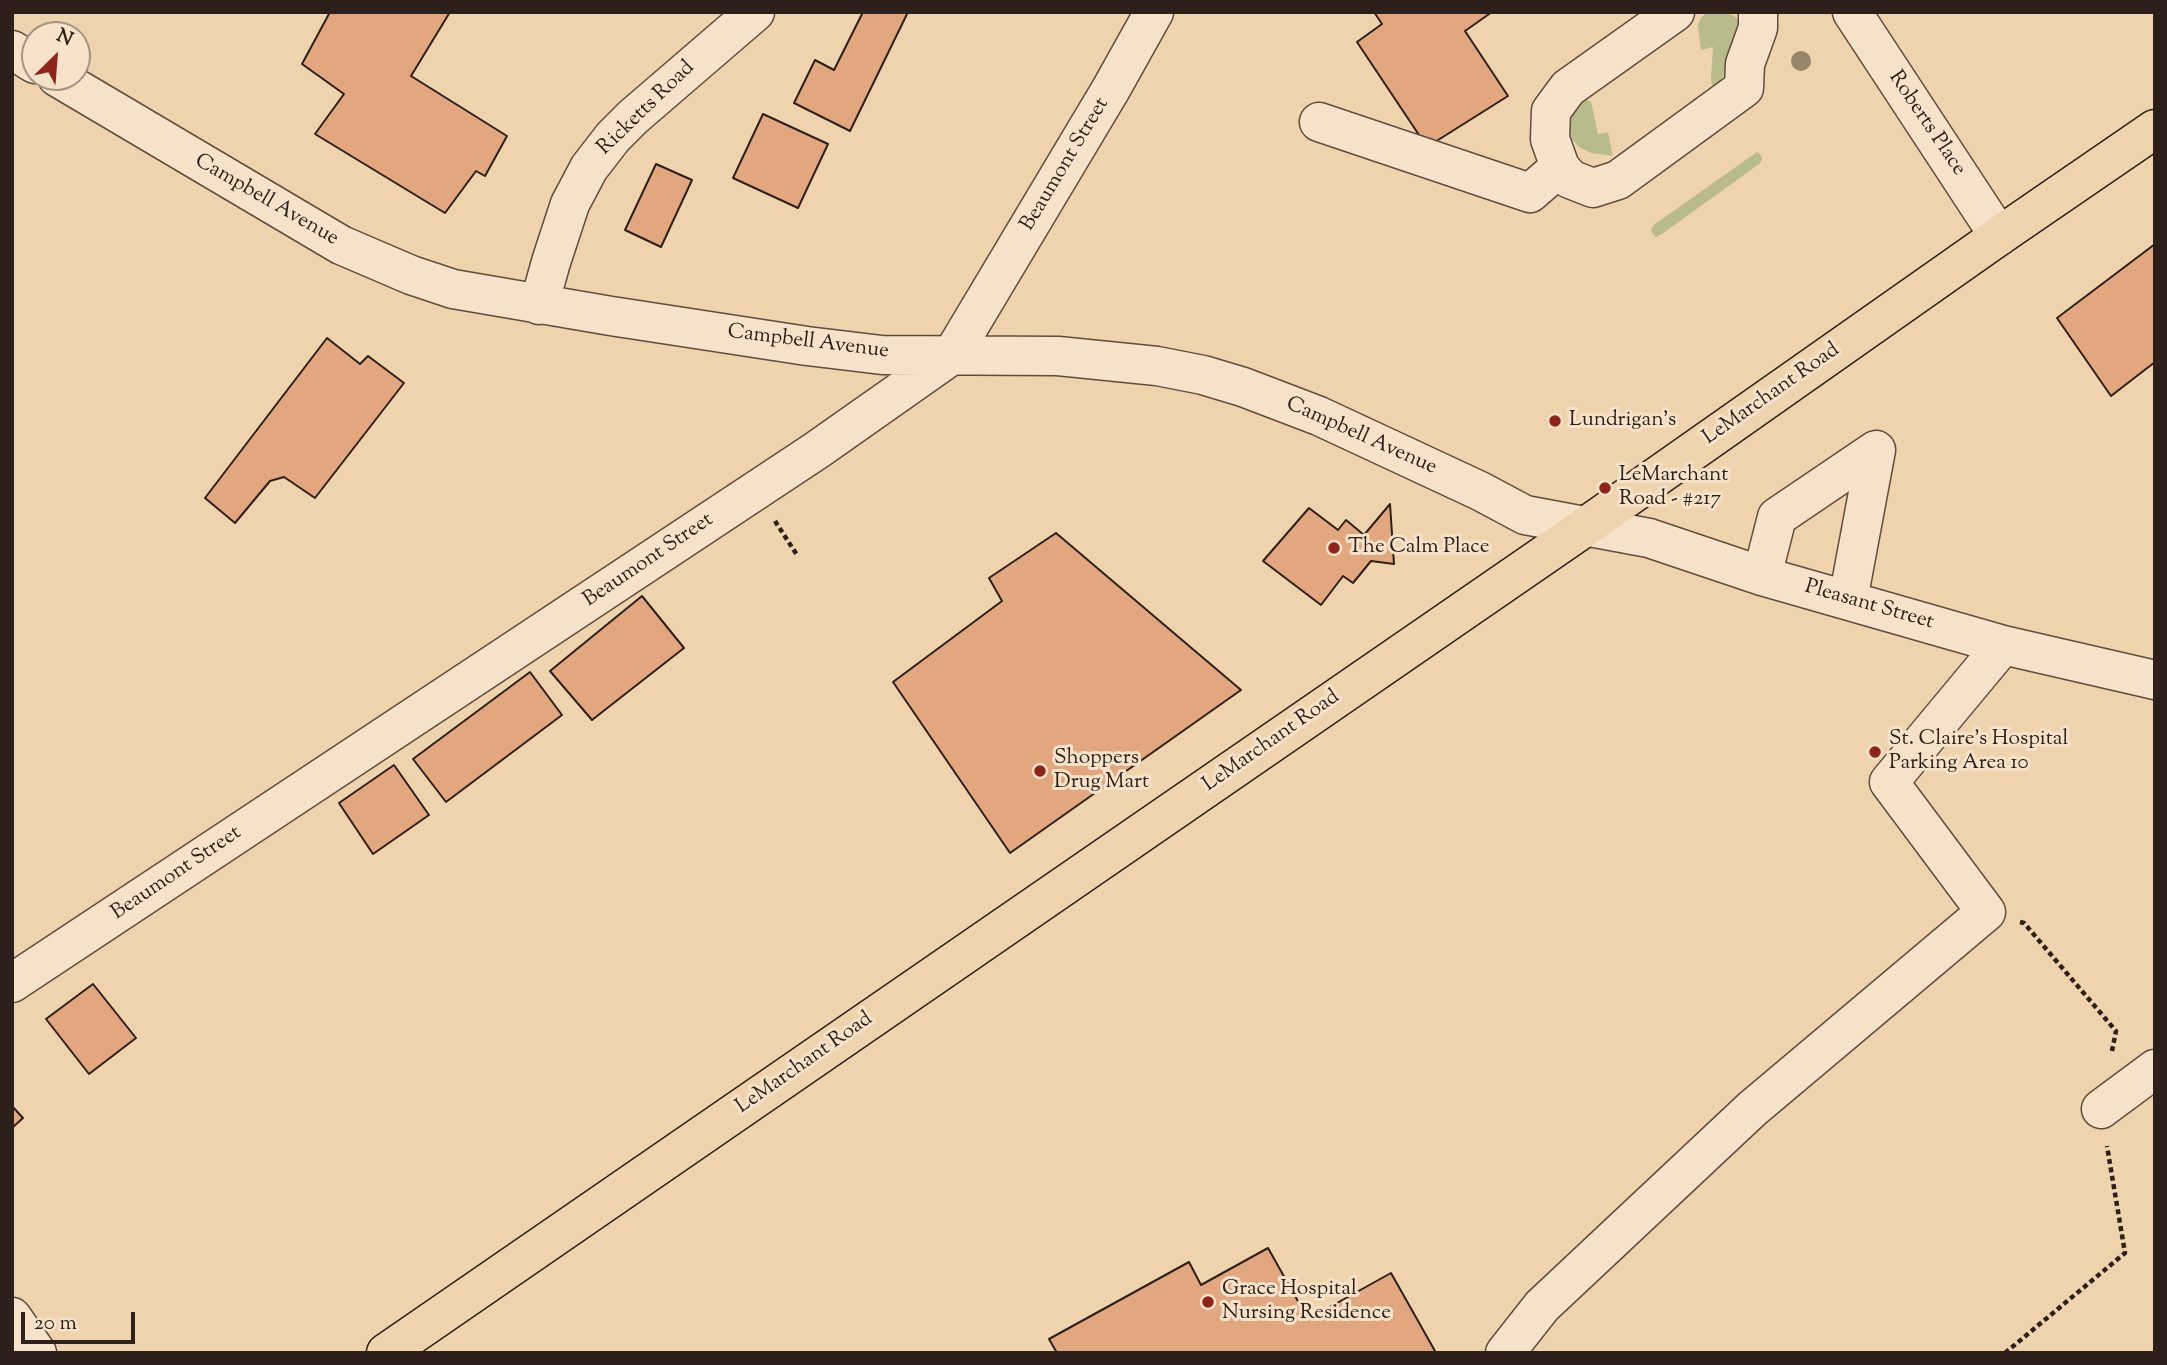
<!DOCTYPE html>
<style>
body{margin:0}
#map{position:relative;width:2167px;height:1365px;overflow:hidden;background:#efd3ac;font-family:"Sorts Mill Goudy",serif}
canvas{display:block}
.frame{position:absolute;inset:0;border:14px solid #2d201a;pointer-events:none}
.north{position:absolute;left:21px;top:21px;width:70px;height:70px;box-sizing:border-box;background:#f5e2c9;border:2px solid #a59483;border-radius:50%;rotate:25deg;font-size:19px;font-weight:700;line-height:28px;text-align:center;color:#2d201a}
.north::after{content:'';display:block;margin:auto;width:24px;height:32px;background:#8f2418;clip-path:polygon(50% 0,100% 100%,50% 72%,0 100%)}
.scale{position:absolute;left:21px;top:1312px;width:114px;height:32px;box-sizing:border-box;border:4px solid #2d201a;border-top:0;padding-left:9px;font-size:21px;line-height:24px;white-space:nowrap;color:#2d201a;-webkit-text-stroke:5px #f5e2c9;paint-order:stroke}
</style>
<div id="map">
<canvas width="2167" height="1365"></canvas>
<div class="frame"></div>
<div class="north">N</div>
<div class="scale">20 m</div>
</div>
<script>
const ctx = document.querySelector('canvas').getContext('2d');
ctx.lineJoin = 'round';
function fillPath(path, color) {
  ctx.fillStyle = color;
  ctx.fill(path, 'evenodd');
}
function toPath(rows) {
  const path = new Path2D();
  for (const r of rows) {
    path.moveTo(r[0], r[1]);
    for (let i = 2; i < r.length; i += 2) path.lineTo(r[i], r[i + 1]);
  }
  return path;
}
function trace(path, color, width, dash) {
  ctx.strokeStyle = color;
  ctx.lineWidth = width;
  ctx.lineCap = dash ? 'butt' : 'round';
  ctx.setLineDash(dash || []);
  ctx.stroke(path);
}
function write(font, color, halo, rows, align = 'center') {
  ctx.font = font + ' "Sorts Mill Goudy",serif';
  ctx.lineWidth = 6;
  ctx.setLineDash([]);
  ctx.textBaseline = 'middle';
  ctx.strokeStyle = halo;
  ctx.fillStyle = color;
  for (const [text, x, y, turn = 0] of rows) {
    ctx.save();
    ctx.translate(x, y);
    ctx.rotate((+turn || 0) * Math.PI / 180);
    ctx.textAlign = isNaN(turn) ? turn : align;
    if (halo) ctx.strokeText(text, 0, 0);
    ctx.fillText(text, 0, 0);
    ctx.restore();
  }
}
const green = toPath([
 [1724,12,1734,16,1745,26,1720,83,1716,86,1712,85,1711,78,1713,47,1701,50,1698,25,1701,18,1706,13],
 [1585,99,1591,102,1598,134,1608,132,1613,156,1591,153,1579,147,1572,139,1569,119,1573,108],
 [1757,152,1761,155,1762,160,1759,164,1662,234,1656,237,1653,234,1651,229,1655,224]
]);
const building = toPath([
 [330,12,450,12,411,76,507,136,485,176,476,171,445,213,315,134,344,94,302,64,330,12],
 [863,12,908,12,850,131,794,103,815,60,834,70,863,12],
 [1374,12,1492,12,1465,31,1508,96,1427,147,1357,42,1382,24,1374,12],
 [763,114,828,144,798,208,733,178,763,114],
 [656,164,692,180,661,247,625,230,656,164],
 [2155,244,2155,362,2111,396,2057,318,2155,244],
 [327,338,360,364,368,356,404,383,315,498,284,477,270,481,235,523,205,498,327,338],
 [1390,504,1394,564,1371,561,1353,583,1343,576,1321,605,1263,561,1309,508,1338,530,1346,520,1364,535,1390,504],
 [1056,533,1241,690,1010,853,893,682,1002,601,989,578,1056,533],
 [642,596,684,648,592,720,550,671,642,596],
 [530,672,562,715,446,802,413,759,530,672],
 [394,765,429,815,373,854,339,803,394,765],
 [93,984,136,1038,89,1074,46,1019,93,984],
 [12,1106,23,1118,12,1128,12,1106],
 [1268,1248,1308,1319,1391,1273,1435,1351,1432,1353,1057,1353,1049,1339,1189,1262,1201,1285,1268,1248]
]);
const path = toPath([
 [775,521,797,555],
 [2020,922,2024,923,2116,1031,2112,1051],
 [2005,1353,2125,1253,2107,1146]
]);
const minor = toPath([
 [1675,12,1568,88,1551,111,1550,139,1560,167,1570,179,1593,188,1618,180,1744,88,1745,64,1758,28,1758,12],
 [1852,12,1999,236],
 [12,50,35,64],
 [57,77,341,245,411,275,453,289,611,316,807,346,882,355,1058,356,1157,366,1203,375,1243,387,1319,416,1480,491,1525,515,1649,538,1762,576,2003,645,2155,680],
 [1319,122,1530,193,1560,167],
 [539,305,551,262,570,204,589,168,613,137,633,117,755,12],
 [1762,576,1777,517,1876,450,1848,600],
 [12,983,817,450,952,355,1111,89,1154,12],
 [2101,1109,2155,1069],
 [12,1317,37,1353],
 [1505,1353,1542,1306,1752,1109,1986,912,1889,782,2003,645]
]);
const major = toPath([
 [386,1353,1585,527,1999,236,2155,129]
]);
const trees = [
 [1801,61]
];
const markers = [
 [1555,421,7,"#8f2418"],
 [1605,488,7,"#8f2418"],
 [1334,548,7,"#8f2418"],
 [1875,752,7,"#8f2418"],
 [1040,771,7,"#8f2418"],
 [1208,1302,7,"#8f2418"]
];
const streetNames = [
 ["Ricketts Road",647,109,-44],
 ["Roberts Place",1926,124,56],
 ["Beaumont Street",1066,165,-59],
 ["Campbell Avenue",266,201,30],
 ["Campbell Avenue",808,343,7],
 ["LeMarchant Road",1772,395,-35],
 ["Campbell Avenue",1361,437,24],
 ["Beaumont Street",649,561,-34],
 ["Pleasant Street",1869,606,16],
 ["LeMarchant Road",1272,742,-35],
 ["Beaumont Street",177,874,-34],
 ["LeMarchant Road",805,1064,-35]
];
const poiNames = [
 ["Lundrigan's",1569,421],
 ["LeMarchant",1619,476],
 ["Road - #217",1619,500],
 ["The Calm Place",1348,548],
 ["St. Claire's Hospital",1889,740],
 ["Parking Area 10",1889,764],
 ["Shoppers",1054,759],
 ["Drug Mart",1054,783],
 ["Grace Hospital",1222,1290],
 ["Nursing Residence",1222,1314]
];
fillPath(green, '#b8bc8a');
fillPath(building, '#e2a77f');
trace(building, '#2d201a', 2);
trace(minor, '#5e4d3e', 41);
trace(major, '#2d201a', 41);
trace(path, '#2d201a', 4.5, [5, 3.5]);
trace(minor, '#f5e2c9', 38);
trace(major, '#efd3ac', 38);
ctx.fillStyle = '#98866b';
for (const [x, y] of trees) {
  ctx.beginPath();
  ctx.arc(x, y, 10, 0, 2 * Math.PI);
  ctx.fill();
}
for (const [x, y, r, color] of markers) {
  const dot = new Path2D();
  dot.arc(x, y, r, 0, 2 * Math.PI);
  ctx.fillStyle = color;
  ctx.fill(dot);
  trace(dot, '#f5e2c9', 2.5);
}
write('21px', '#2d201a', '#f5e2c9', streetNames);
write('21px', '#2d201a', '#f5e2c9', poiNames, 'left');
</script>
